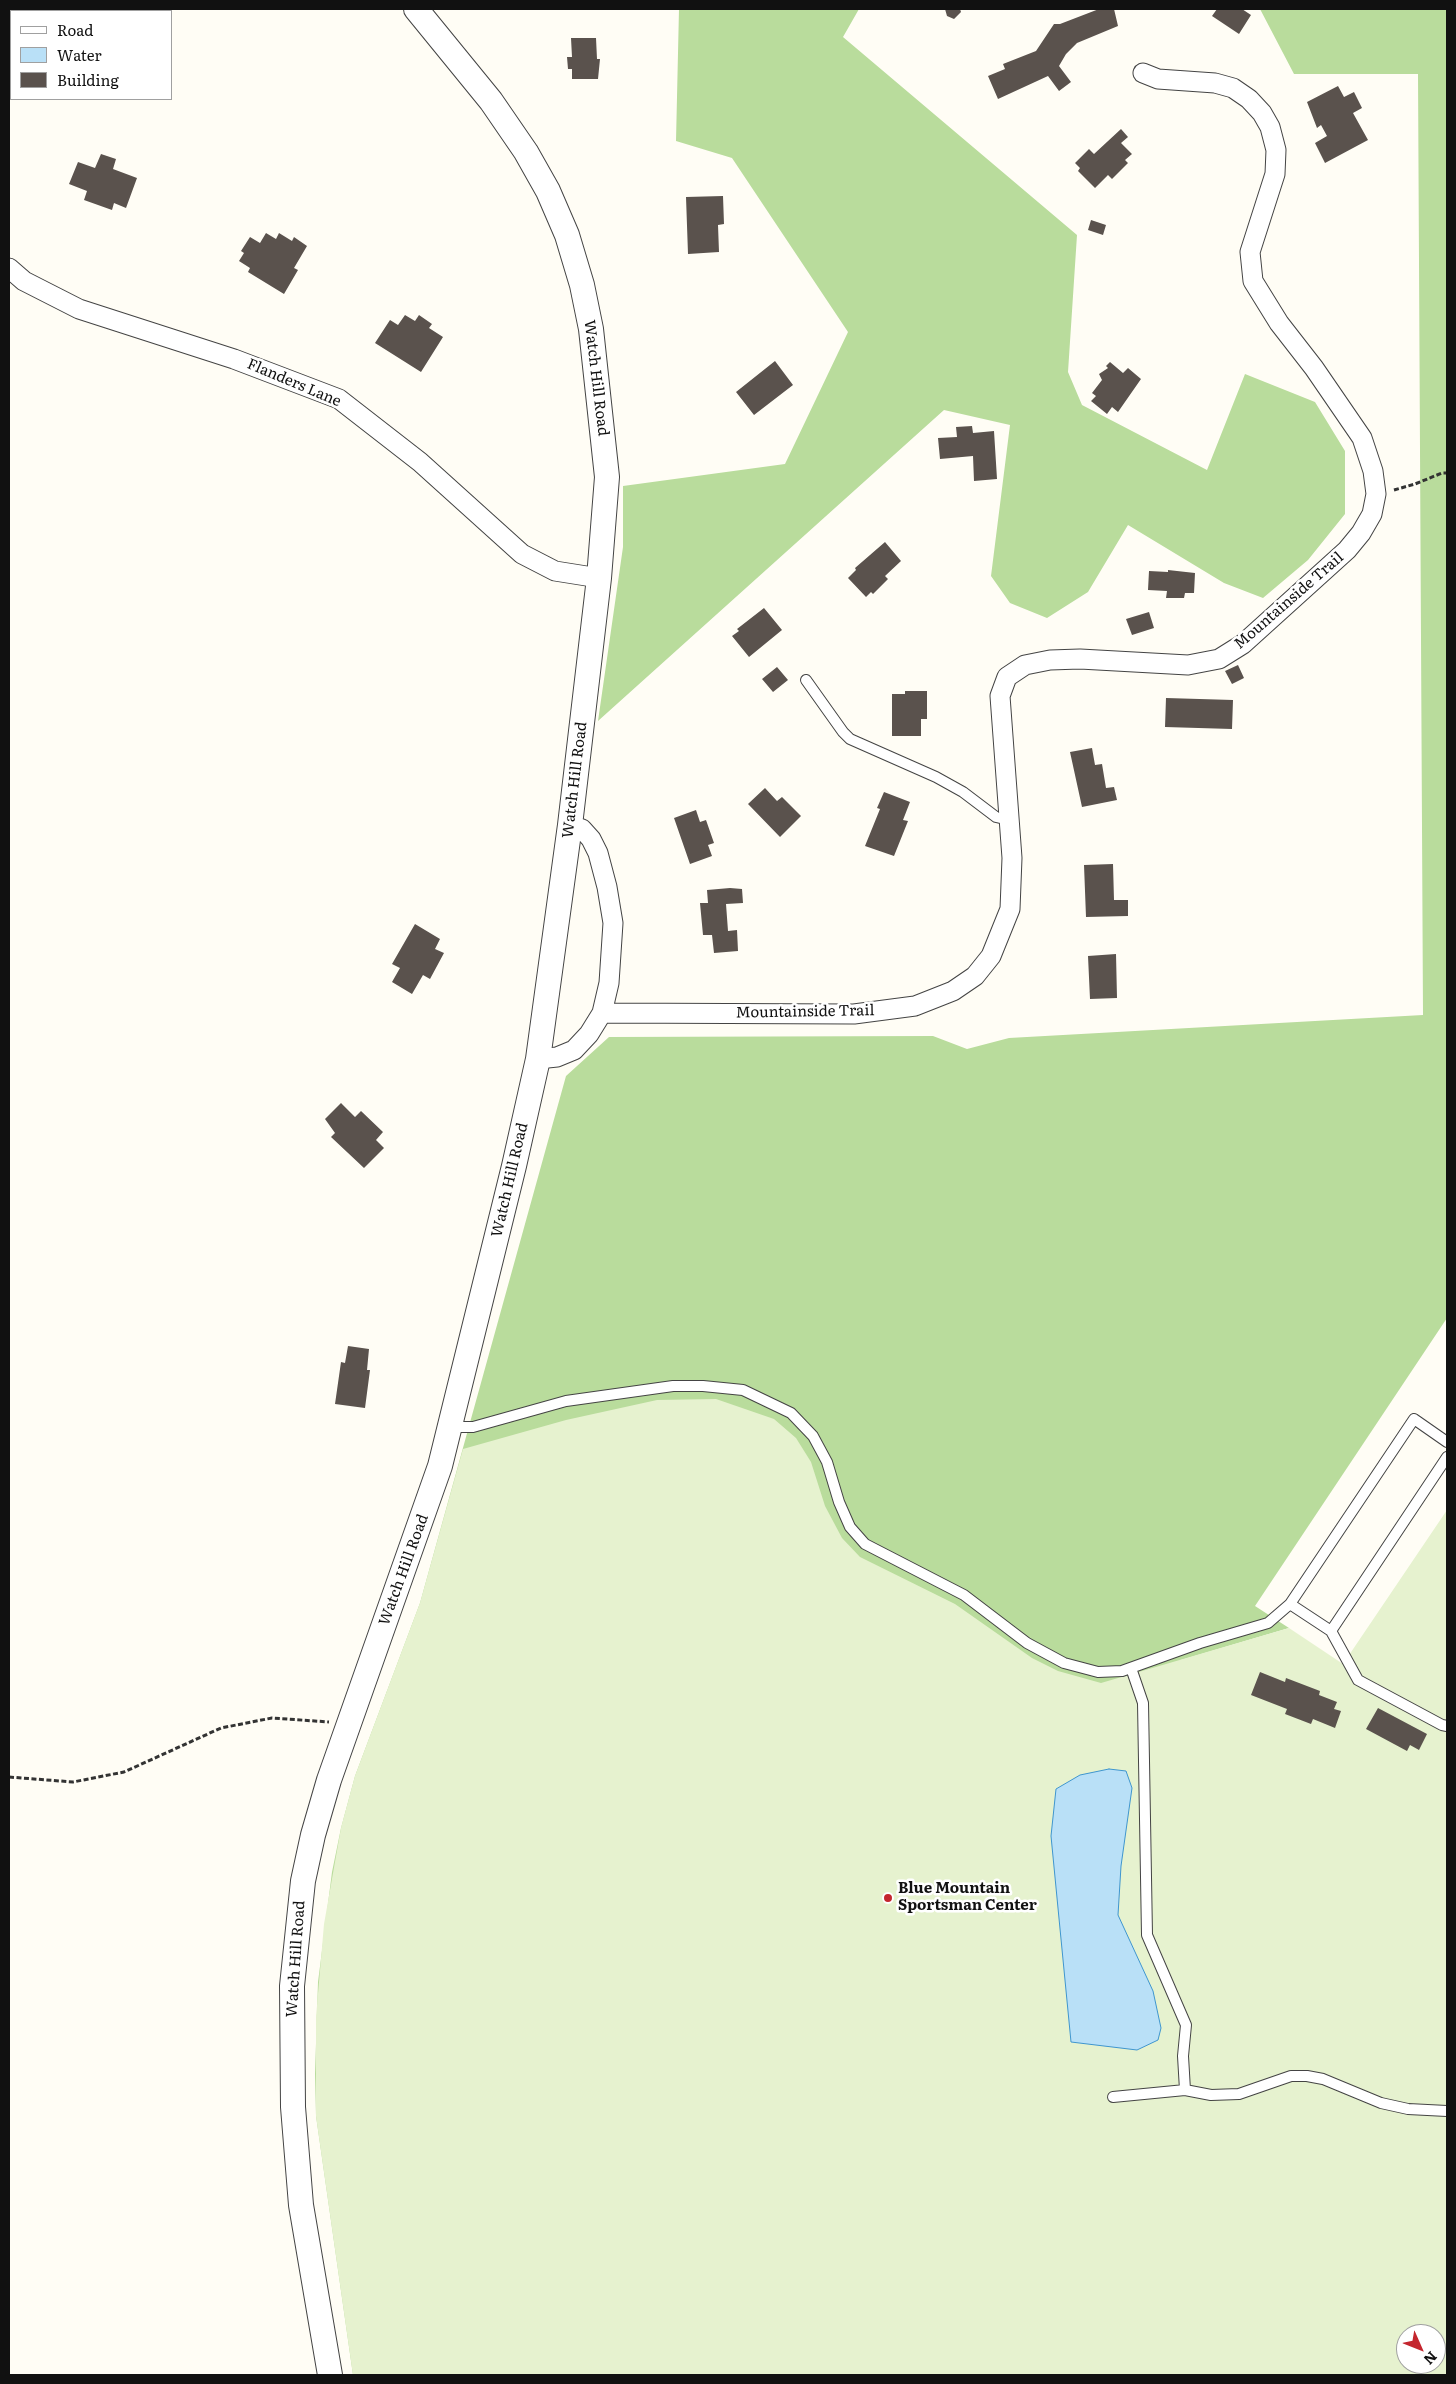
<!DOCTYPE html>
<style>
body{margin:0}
#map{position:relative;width:1456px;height:2384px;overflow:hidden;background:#fffdf5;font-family:Literata,serif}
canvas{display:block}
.frame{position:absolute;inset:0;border:10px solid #111;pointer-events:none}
.legend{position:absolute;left:10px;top:10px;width:162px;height:90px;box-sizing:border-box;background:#fff;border:1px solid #a0a0a0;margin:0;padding:6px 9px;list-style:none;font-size:15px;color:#111}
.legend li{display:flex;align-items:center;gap:10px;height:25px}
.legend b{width:25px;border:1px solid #a0a0a0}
.north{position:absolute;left:1396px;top:2324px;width:50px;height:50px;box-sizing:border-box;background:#fff;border:1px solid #a0a0a0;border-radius:50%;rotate:134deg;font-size:14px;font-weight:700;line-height:20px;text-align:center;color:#111}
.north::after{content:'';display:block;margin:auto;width:18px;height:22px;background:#c4262e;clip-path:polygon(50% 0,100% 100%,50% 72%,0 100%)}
</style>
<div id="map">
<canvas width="1456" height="2384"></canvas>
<div class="frame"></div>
<ul class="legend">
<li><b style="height:6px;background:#fff"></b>Road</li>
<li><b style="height:14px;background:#b9e0f7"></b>Water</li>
<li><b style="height:14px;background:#5a524d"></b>Building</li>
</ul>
<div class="north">N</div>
</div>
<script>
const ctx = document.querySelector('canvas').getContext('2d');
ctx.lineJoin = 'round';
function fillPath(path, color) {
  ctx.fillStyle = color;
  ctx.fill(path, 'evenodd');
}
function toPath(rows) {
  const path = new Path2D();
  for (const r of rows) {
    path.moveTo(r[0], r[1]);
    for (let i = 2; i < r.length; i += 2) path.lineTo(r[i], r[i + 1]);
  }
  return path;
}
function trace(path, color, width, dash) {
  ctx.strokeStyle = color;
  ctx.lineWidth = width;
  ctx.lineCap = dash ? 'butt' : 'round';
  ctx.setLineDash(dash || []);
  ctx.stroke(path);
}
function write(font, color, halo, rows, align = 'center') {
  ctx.font = font + ' Literata,serif';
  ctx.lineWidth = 5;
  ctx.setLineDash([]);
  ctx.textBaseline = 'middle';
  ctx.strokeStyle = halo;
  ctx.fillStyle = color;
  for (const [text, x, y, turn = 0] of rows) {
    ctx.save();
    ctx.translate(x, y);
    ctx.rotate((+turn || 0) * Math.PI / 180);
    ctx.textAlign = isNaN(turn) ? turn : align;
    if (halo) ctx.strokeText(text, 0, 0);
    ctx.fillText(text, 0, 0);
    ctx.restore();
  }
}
const forest = toPath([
 [679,9,859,9,843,37,1077,235,1068,372,1082,405,1207,470,1245,374,1315,402,1345,451,1345,514,1308,560,1263,598,1224,583,1128,525,1088,592,1047,618,1010,603,991,576,1010,425,944,410,598,721,623,547,623,486,785,464,848,332,732,158,676,141],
 [1260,9,1447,9,1447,1318,1255,1606,1289,1628,1181,1660,353,2375,316,2116,315,2074,318,1982,332,1872,341,1828,355,1776,420,1603,566,1076,609,1037,933,1036,967,1049,1009,1038,1423,1015,1418,74,1294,74]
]);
const pitch = toPath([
 [716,1399,774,1419,796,1438,811,1462,825,1506,842,1538,860,1557,955,1604,1032,1658,1058,1671,1101,1683,1289,1628,1343,1664,1447,1510,1447,2375,353,2375,316,2116,316,2017,324,1924,341,1828,355,1776,420,1603,463,1449,566,1420,657,1400],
 [1406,2334,1436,2334,1436,2364,1406,2364]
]);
const water = toPath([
 [1109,1769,1126,1771,1132,1788,1121,1866,1118,1915,1153,1991,1161,2028,1158,2040,1137,2050,1071,2042,1051,1836,1056,1789,1080,1775,1109,1769]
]);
const building = toPath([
 [945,9,960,9,961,12,954,19,947,16],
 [1099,9,1114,9,1118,26,1077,43,1066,54,1059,66,1071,82,1059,91,1048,76,998,99,988,76,1005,69,1003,64,1036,51,1054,24,1060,24],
 [1217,9,1242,9,1251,15,1239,34,1212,16],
 [571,38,596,38,597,59,600,59,598,79,572,79,572,69,568,69,567,57,572,57],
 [1338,86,1344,97,1354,92,1362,108,1353,113,1368,140,1325,163,1315,143,1327,136,1321,125,1317,128,1307,102],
 [1121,129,1128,137,1121,143,1132,154,1125,160,1128,163,1112,179,1108,175,1095,188,1078,171,1080,168,1075,163,1089,149,1094,154],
 [101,154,116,159,113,169,137,178,126,208,114,203,112,210,84,200,87,191,69,184,78,162,95,168],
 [723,196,724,224,718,225,719,252,688,254,686,197],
 [1091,220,1106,225,1103,235,1088,230],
 [266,233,276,239,279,233,292,241,294,237,307,246,294,268,298,270,284,294,248,272,250,268,239,261,244,253,241,251,250,237,260,243],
 [405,315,415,321,419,315,432,324,429,328,443,337,421,372,375,343,390,320,398,325],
 [775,361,793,385,754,415,736,392],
 [1110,362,1123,373,1128,368,1141,379,1118,412,1112,407,1107,414,1091,401,1096,396,1092,393,1102,380,1099,374,1108,368,1106,366],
 [972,426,973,433,994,431,997,479,974,481,973,456,940,459,938,438,957,437,956,427],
 [885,542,901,561,885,576,888,579,873,594,871,592,866,597,848,578,856,570,855,568],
 [1168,570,1195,573,1194,593,1185,593,1184,598,1166,598,1167,591,1148,590,1149,571,1168,572],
 [764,608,782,630,749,657,732,636,739,631,737,629],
 [1149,612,1154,628,1132,635,1126,619],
 [1238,665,1244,678,1232,684,1225,671],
 [777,667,788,680,773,692,762,679],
 [905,691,927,691,927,719,921,719,921,736,892,736,892,694,905,694],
 [1166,698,1233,700,1232,729,1165,727],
 [1092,748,1095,765,1102,764,1106,788,1114,787,1117,800,1082,807,1070,752],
 [765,788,777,801,782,797,801,816,780,837,748,804],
 [884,792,910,802,903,820,908,821,894,856,865,846,880,809,877,808],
 [696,810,700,822,706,820,714,843,708,845,712,856,690,864,674,818],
 [1113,864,1114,900,1128,900,1128,916,1086,917,1084,865],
 [730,888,742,889,743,903,726,904,728,931,737,930,738,951,714,953,712,935,703,935,700,903,708,903,707,890],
 [415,924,440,939,435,949,444,953,430,979,423,975,412,994,392,982,400,968,392,964],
 [1116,954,1117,998,1090,999,1088,956],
 [341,1103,355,1117,361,1111,383,1132,376,1140,384,1148,364,1168,331,1137,335,1133,325,1119],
 [348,1346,369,1349,367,1370,370,1370,365,1408,335,1404,341,1362,345,1363],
 [1260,1672,1285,1682,1286,1678,1320,1691,1319,1695,1337,1702,1334,1709,1341,1711,1335,1728,1313,1719,1311,1724,1285,1714,1287,1709,1251,1695],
 [1378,1708,1427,1734,1419,1750,1410,1745,1407,1751,1366,1729]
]);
const path = toPath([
 [1394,490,1415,484,1442,473,1447,473],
 [9,1777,73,1782,124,1772,221,1728,272,1718,329,1722]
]);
const service = toPath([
 [806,680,843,732,850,739,936,777,963,792,996,817,1009,820],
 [450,1427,473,1427,566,1401,673,1386,703,1386,743,1390,791,1413,813,1436,827,1462,839,1502,850,1527,865,1544,964,1595,1027,1643,1064,1663,1098,1672,1122,1671,1200,1643,1268,1623,1290,1604,1331,1631,1447,1457],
 [1290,1604,1414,1419,1447,1442],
 [1331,1631,1358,1680,1442,1725,1447,1726],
 [1131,1668,1143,1703,1147,1935,1186,2025,1183,2056,1185,2090],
 [1113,2097,1185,2090,1211,2095,1239,2094,1291,2076,1307,2076,1323,2079,1381,2103,1408,2109,1447,2111]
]);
const minor = toPath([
 [9,268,24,281,79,309,234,359,339,399,420,462,522,554,555,571,599,578],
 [602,1013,854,1014,915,1006,953,991,975,976,991,956,1010,909,1012,858,1000,696,1007,677,1025,665,1050,660,1080,659,1188,665,1219,659,1243,644,1347,550,1361,533,1372,514,1376,494,1373,471,1362,438,1314,368,1279,323,1253,281,1250,252,1275,174,1276,150,1270,127,1262,113,1249,99,1233,88,1215,83,1158,79,1143,73],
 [538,1059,557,1057,574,1050,589,1034,602,1013,609,983,613,923,607,887,598,853,591,839,582,829,570,825]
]);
const tertiary = toPath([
 [330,2375,301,2205,293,2107,292,1986,303,1881,313,1835,329,1780,440,1466,514,1166,538,1059,570,825,599,578,607,477,591,329,582,285,567,235,548,191,526,152,491,101,416,9]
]);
const markers = [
 [888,1898,5,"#c4262e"]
];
const streetNames = [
 ["Watch Hill Road",596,378,83],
 ["Flanders Lane",294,383,23],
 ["Mountainside Trail",1289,601,-41],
 ["Watch Hill Road",575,780,-83],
 ["Mountainside Trail",805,1012,-1],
 ["Watch Hill Road",510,1180,-77],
 ["Watch Hill Road",404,1570,-70],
 ["Watch Hill Road",296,1959,-86]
];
const poiNames = [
 ["Blue Mountain",898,1889],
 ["Sportsman Center",898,1906]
];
fillPath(forest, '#b9dc9c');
fillPath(pitch, '#e6f2cf');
fillPath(water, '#b9e0f7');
trace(water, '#3f96cf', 1);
fillPath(building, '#5a524d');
trace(service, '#444', 12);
trace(minor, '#444', 21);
trace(tertiary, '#444', 26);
trace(path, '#333', 3, [5, 2.5]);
trace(service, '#fff', 10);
trace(minor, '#fff', 19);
trace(tertiary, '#fff', 24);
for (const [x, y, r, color] of markers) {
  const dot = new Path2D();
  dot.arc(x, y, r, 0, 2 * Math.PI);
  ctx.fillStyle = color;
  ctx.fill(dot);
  trace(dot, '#fff', 2);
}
write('15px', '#111', '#fff', streetNames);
write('bold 15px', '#111', '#fff', poiNames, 'left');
</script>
